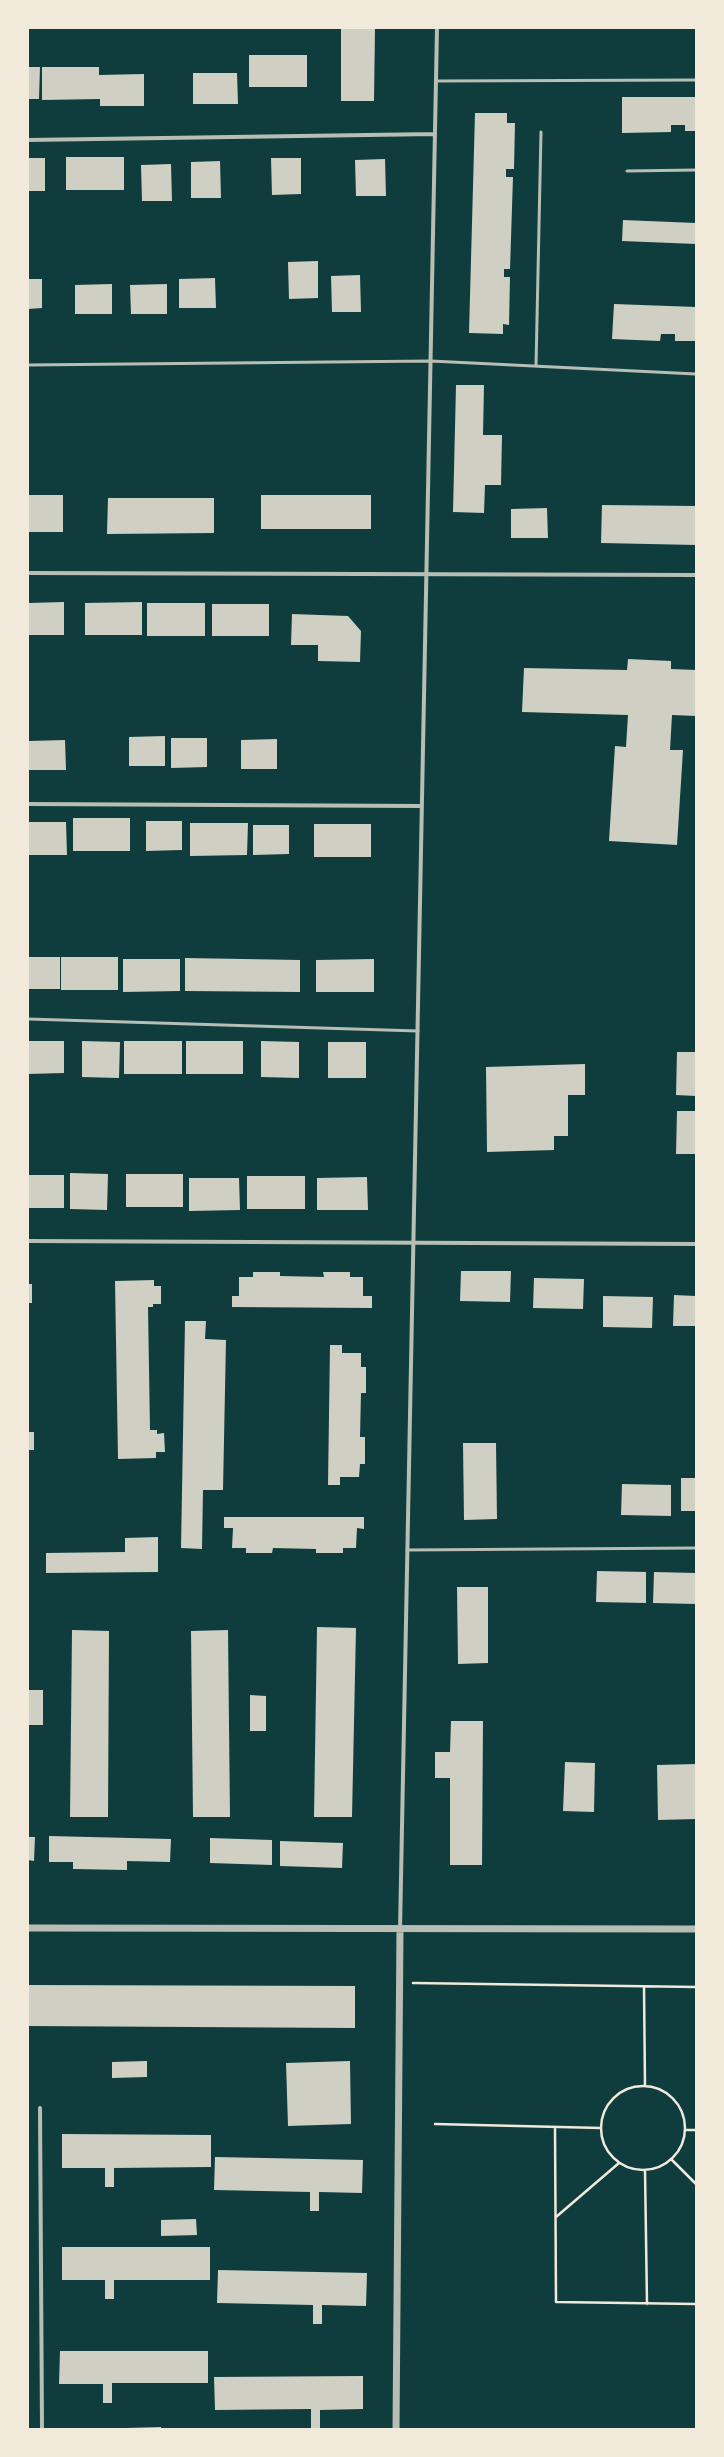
<!DOCTYPE html>
<style>
body{margin:0}
#map{position:relative;width:724px;height:2457px;overflow:hidden;background:#0f3d3e;font-family:"Golos Text",sans-serif}
canvas{display:block}
.frame{position:absolute;inset:0;border:29px solid #f1e9da;pointer-events:none}
</style>
<div id="map">
<canvas width="724" height="2457"></canvas>
<div class="frame"></div>
</div>
<script>
const ctx = document.querySelector('canvas').getContext('2d');
ctx.lineJoin = 'round';
function fillPath(path, color) {
  ctx.fillStyle = color;
  ctx.fill(path, 'evenodd');
}
function toPath(rows) {
  const path = new Path2D();
  for (const r of rows) {
    if (r.length === 3) {
      path.moveTo(r[0] + r[2], r[1]);
      path.arc(r[0], r[1], r[2], 0, 2 * Math.PI);
      continue;
    }
    path.moveTo(r[0], r[1]);
    for (let i = 2; i < r.length; i += 2) path.lineTo(r[i], r[i + 1]);
  }
  return path;
}
function trace(path, color, width, dash) {
  ctx.strokeStyle = color;
  ctx.lineWidth = width;
  ctx.lineCap = dash ? 'butt' : 'round';
  ctx.setLineDash(dash || []);
  ctx.stroke(path);
}
const building = toPath([
 [341,28,375,28,374,101,341,101],
 [249,55,307,55,307,87,249,87],
 [28,67,40,67,39,99,28,99],
 [42,67,99,67,99,75,144,74,144,106,100,106,100,99,42,100],
 [193,73,237,73,238,104,193,104],
 [622,97,696,97,696,131,685,131,685,125,671,125,671,132,622,133],
 [475,113,507,113,507,123,515,123,514,169,506,169,506,177,513,177,510,269,504,269,504,277,510,277,509,325,503,324,503,334,469,333],
 [66,157,124,157,124,190,66,190],
 [28,158,45,158,45,191,28,191],
 [271,158,301,158,301,194,272,195],
 [385,159,386,196,356,196,355,160],
 [220,161,221,198,191,198,191,162],
 [171,164,172,201,142,201,141,165],
 [623,220,696,223,696,244,622,241],
 [318,261,318,298,289,299,288,262],
 [360,275,361,312,332,312,331,276],
 [215,278,216,308,179,308,179,279],
 [28,279,42,279,42,308,28,309],
 [112,284,112,314,75,314,75,285],
 [167,284,167,314,131,314,130,285],
 [614,304,696,307,696,341,675,341,675,334,661,334,660,341,612,339],
 [456,385,484,385,483,435,502,435,501,485,485,485,484,513,453,512],
 [28,495,63,495,63,532,28,532],
 [261,495,371,495,371,529,261,529],
 [108,498,214,498,214,533,107,534],
 [602,505,696,506,696,545,601,543],
 [547,508,548,538,511,538,511,509],
 [64,602,64,635,28,635,28,603],
 [142,602,142,635,85,635,85,603],
 [147,603,205,603,205,636,147,636],
 [212,604,269,604,269,636,212,636],
 [292,614,348,616,361,631,360,662,318,661,318,645,291,645],
 [628,659,671,661,671,669,696,670,696,716,672,715,670,750,683,750,677,845,609,841,615,746,626,747,628,715,522,712,524,668,627,670],
 [165,736,165,766,129,766,129,737],
 [171,738,207,738,207,767,171,768],
 [277,739,277,769,241,769,241,740],
 [65,740,66,770,29,770,29,741],
 [73,818,130,818,130,851,73,851],
 [146,821,182,821,182,850,146,851],
 [28,822,66,822,67,855,28,855],
 [190,823,248,823,247,855,190,856],
 [314,824,371,824,371,857,314,857],
 [253,825,289,825,289,854,253,855],
 [28,957,60,957,60,989,28,989],
 [61,957,118,957,118,990,61,990],
 [185,958,300,960,300,992,185,991],
 [123,959,180,959,180,991,123,992],
 [374,959,374,992,316,992,316,960],
 [28,1041,64,1041,64,1073,28,1074],
 [82,1041,120,1042,119,1078,82,1077],
 [124,1041,182,1041,182,1074,124,1074],
 [186,1041,243,1041,243,1074,186,1074],
 [261,1041,299,1042,299,1078,261,1077],
 [328,1042,366,1042,366,1078,328,1078],
 [677,1052,696,1052,696,1096,676,1095],
 [585,1064,585,1095,568,1095,568,1136,554,1136,554,1150,487,1152,486,1067],
 [677,1111,696,1111,696,1154,676,1154],
 [70,1173,108,1174,107,1210,70,1209],
 [126,1174,183,1174,183,1207,126,1207],
 [28,1175,64,1175,64,1208,28,1208],
 [247,1176,305,1176,305,1209,247,1209],
 [367,1177,368,1210,317,1210,317,1178],
 [189,1178,239,1178,240,1210,189,1211],
 [461,1271,511,1271,510,1302,460,1301],
 [253,1272,280,1272,280,1276,324,1277,323,1272,350,1272,350,1277,363,1277,363,1296,372,1296,372,1308,232,1307,232,1296,239,1296,239,1277,253,1277],
 [534,1278,584,1279,583,1309,533,1308],
 [154,1280,154,1286,161,1286,161,1304,153,1304,153,1307,148,1307,150,1430,157,1430,157,1434,164,1433,165,1452,156,1452,156,1458,118,1459,115,1281],
 [28,1284,32,1284,32,1303,28,1303],
 [674,1295,696,1296,696,1326,673,1326],
 [603,1296,653,1297,652,1328,603,1327],
 [185,1321,206,1321,205,1339,226,1340,223,1490,203,1490,202,1549,181,1548],
 [330,1345,342,1345,342,1353,361,1353,361,1367,366,1367,366,1393,361,1393,360,1437,365,1437,365,1464,360,1464,359,1477,340,1477,340,1485,328,1485],
 [28,1432,34,1432,34,1450,28,1450],
 [463,1443,496,1443,497,1519,464,1520],
 [681,1478,696,1478,696,1511,681,1511],
 [622,1484,671,1485,671,1516,621,1515],
 [224,1517,364,1517,364,1529,357,1528,356,1548,343,1548,343,1553,316,1553,316,1549,273,1548,272,1553,246,1553,246,1548,232,1548,233,1528,224,1528],
 [158,1537,158,1572,46,1573,46,1553,125,1552,125,1538],
 [597,1571,646,1572,646,1603,596,1602],
 [654,1572,696,1573,696,1604,653,1603],
 [457,1587,488,1587,488,1663,458,1664],
 [317,1627,356,1628,352,1817,314,1817],
 [72,1630,109,1631,108,1817,70,1817],
 [228,1630,230,1817,193,1817,191,1631],
 [28,1690,43,1690,43,1725,28,1725],
 [250,1695,266,1696,266,1731,250,1731],
 [451,1721,483,1721,482,1865,450,1865,450,1778,435,1778,435,1752,450,1752],
 [565,1762,595,1763,594,1812,563,1811],
 [696,1764,696,1819,658,1820,657,1765],
 [49,1836,171,1839,170,1862,127,1861,127,1870,73,1869,73,1862,49,1862],
 [28,1837,35,1837,34,1861,28,1860],
 [210,1838,272,1840,272,1865,210,1863],
 [280,1841,343,1843,342,1868,280,1866],
 [28,1985,355,1986,355,2028,28,2026],
 [147,2061,147,2077,112,2078,112,2062],
 [350,2061,351,2124,288,2126,286,2063],
 [62,2134,211,2135,211,2167,114,2168,114,2187,105,2187,105,2168,62,2168],
 [215,2157,363,2160,362,2193,319,2192,319,2211,310,2211,310,2192,214,2190],
 [196,2219,197,2235,161,2236,161,2220],
 [62,2247,210,2247,210,2280,114,2280,114,2299,105,2299,105,2280,62,2280],
 [218,2270,367,2273,366,2306,322,2305,322,2324,313,2324,313,2305,217,2303],
 [60,2351,208,2351,208,2383,112,2383,112,2403,103,2403,103,2384,59,2384],
 [363,2376,363,2409,320,2410,320,2429,311,2429,311,2409,215,2410,214,2377],
 [161,2427,161,2429,126,2429,126,2428]
]);
const path = toPath([
 [413,1983,696,1987],
 [644,1987,645,2086],
 [643,2128,42],
 [435,2124,601,2128],
 [555,2127,556,2302,696,2304],
 [685,2130,696,2130],
 [671,2159,696,2184],
 [645,2170,647,2304],
 [556,2217,619,2163]
]);
const service = toPath([
 [436,81,696,80],
 [627,171,696,170],
 [28,365,431,361,696,374],
 [536,366,541,132],
 [28,1019,418,1031],
 [407,1550,696,1548]
]);
const minor = toPath([
 [28,140,435,134],
 [28,573,696,575],
 [28,804,422,806],
 [28,1241,696,1244],
 [400,1929,437,28],
 [40,2108,42,2429]
]);
const tertiary = toPath([
 [28,1928,696,1929],
 [396,2429,400,1929]
]);
fillPath(building, '#cfcfc3');
trace(path, '#f1e9da', 2.5);
trace(service, '#b8beb3', 3);
trace(minor, '#b8beb3', 4);
trace(tertiary, '#b8beb3', 7);
</script>
